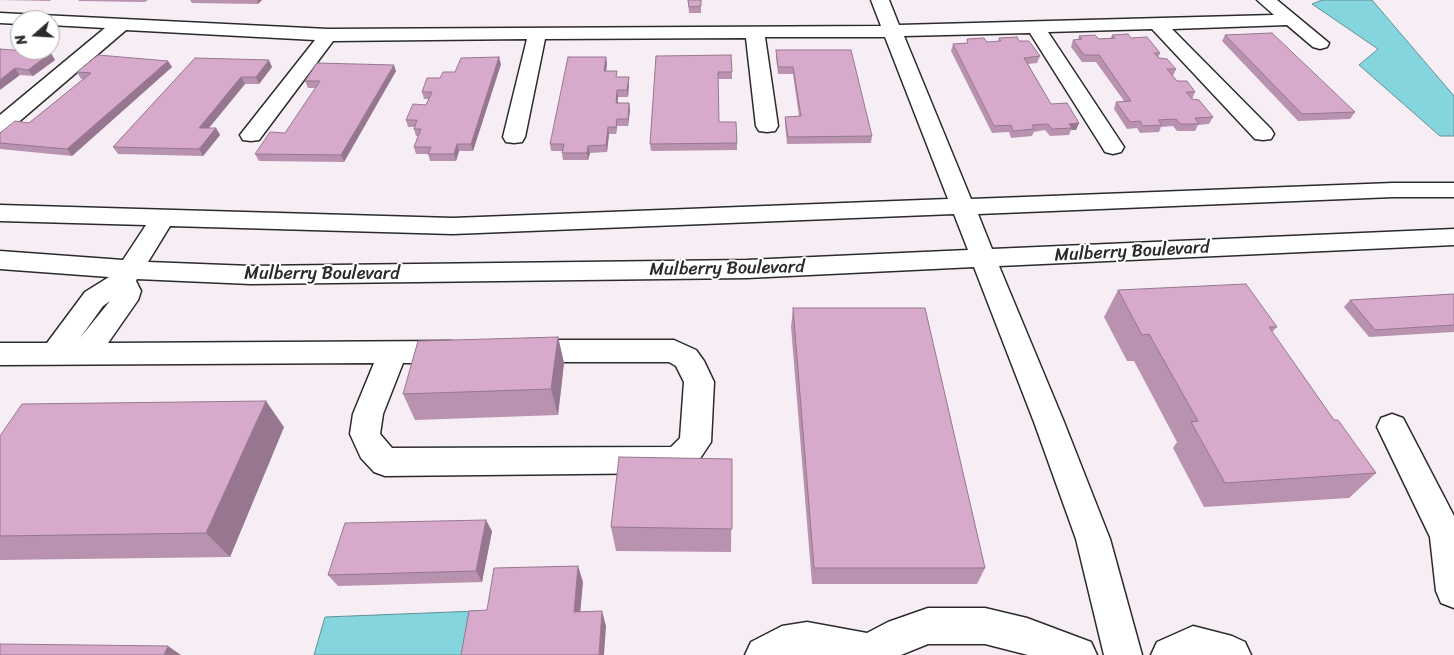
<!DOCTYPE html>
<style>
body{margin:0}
#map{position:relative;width:1454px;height:655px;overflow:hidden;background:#f7eef5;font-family:Sriracha,sans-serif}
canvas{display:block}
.north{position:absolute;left:10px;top:10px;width:50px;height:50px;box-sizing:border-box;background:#fff;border:1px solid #aaa;border-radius:50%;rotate:251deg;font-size:14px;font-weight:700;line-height:20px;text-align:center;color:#2b2b2b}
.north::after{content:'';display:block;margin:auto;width:18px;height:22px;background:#2b2b2b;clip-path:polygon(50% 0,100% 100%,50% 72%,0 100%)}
</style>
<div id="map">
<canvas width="1454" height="655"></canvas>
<div class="north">N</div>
</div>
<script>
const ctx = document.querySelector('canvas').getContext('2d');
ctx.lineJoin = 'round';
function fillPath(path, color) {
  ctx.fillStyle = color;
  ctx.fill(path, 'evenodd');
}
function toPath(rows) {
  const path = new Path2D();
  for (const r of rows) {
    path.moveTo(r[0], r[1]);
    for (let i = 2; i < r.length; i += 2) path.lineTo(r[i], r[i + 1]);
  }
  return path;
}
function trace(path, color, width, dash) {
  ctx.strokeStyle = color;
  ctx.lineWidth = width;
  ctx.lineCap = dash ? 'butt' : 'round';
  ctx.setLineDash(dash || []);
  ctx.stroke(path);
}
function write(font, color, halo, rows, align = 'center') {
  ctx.font = font + ' Sriracha,sans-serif';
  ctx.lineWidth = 4;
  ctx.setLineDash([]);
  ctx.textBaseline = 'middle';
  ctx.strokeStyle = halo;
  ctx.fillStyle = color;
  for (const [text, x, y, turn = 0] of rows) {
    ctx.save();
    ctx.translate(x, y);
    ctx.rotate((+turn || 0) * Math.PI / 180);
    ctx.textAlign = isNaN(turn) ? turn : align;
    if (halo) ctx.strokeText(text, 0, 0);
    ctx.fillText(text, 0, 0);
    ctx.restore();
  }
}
const water = toPath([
 [1322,0,1372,0,1454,96,1454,136,1440,136,1359,65,1378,49,1312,4,1322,0],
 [477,611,470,655,314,655,325,617,477,611]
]);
const minor = toPath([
 [871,0,889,0,899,25,1274,15,1257,0,1277,0,1329,43,1327,47,1320,49,1313,47,1287,25,1172,29,1271,129,1274,134,1271,139,1263,140,1255,139,1152,29,1048,32,1124,147,1121,152,1113,154,1105,152,1102,147,1030,33,904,36,971,199,1393,183,1454,183,1454,197,1393,197,978,214,992,249,1454,229,1454,245,999,266,1064,422,1110,539,1142,655,1104,655,1076,539,1034,422,974,267,747,278,251,284,137,279,136,281,141,291,138,300,108,343,451,341,461,344,465,352,461,360,451,363,403,363,383,414,380,434,392,448,671,447,680,438,684,382,676,366,669,362,524,362,514,359,510,351,514,343,524,340,674,340,696,350,704,361,714,382,711,442,697,463,675,473,385,476,374,472,361,458,350,434,353,414,374,363,0,365,0,343,47,343,85,292,109,277,0,269,0,251,123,260,146,225,0,221,0,205,453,218,948,199,885,37,765,37,778,126,775,131,767,132,759,131,756,126,746,38,545,39,525,137,522,142,514,143,506,142,503,137,527,39,333,41,259,140,251,141,243,140,240,135,315,40,126,30,8,131,0,132,0,115,105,28,50,25,50,20,20,20,20,24,0,23,0,13,328,29,881,26,871,0],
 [954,214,968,250,747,260,251,266,148,262,170,226,453,234,954,214],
 [110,301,80,338,103,306,110,301],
 [1392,414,1403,418,1454,516,1454,608,1441,603,1436,591,1430,537,1377,427,1381,418,1392,414],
 [928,608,985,608,1027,618,1091,642,1097,655,1028,655,985,644,928,644,901,655,745,655,751,642,782,626,807,622,867,633,888,622,928,608],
 [1193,626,1232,636,1245,642,1251,655,1151,655,1157,642,1193,626]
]);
const wall = toPath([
 [0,0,51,0,50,1],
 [78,0,148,0,145,2,79,1],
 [190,0,262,0,258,4,192,3],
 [688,0,701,0,701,13,689,13],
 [1112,35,1131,38,1160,53,1158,58,1176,69,1173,76,1177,81,1195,92,1192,99,1213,117,1209,124,1198,125,1195,131,1177,131,1173,126,1161,127,1159,132,1140,133,1137,128,1127,129,1114,109,1116,102,1124,101,1096,62,1082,62,1071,47,1073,40,1078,40,1079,36,1099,39,1111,38],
 [1225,35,1355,112,1350,119,1298,121,1222,41],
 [999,38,1019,41,1040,56,1037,63,1028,64,1051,104,1079,123,1076,130,1071,130,1069,135,1050,136,1045,130,1034,132,1032,136,1011,138,1009,132,992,133,951,51,953,44,967,43,967,39,987,42,998,42],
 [0,49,55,60,33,76,20,75],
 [776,50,872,136,871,143,787,144,785,124,785,117,799,116,793,74,778,74,776,57],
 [656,56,732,72,732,79,718,79,719,122,737,143,737,150,651,151,650,144],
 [606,57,607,64,606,71,617,77,629,77,629,84,628,97,618,97,618,103,629,103,630,110,628,126,617,126,616,134,609,134,607,152,590,153,588,160,563,160,562,153,563,151,551,151,550,144],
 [195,58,272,67,259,84,245,84,209,128,216,128,220,135,203,156,118,154,113,147],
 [168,61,172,67,72,156,0,149,0,133,29,123,83,79,81,79,77,72],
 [501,64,473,151,459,151,456,161,430,161,428,154,416,154,414,147,418,136,416,136,414,129,414,127,408,127,406,120,426,105,429,99,424,99,422,92,440,78,455,72],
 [396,71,344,162,259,161,255,154,285,133,316,88,308,88,305,81],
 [1118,290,1277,327,1272,332,1334,420,1376,473,1349,498,1204,507,1173,448,1177,442,1134,361,1127,361,1104,317],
 [1454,294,1454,332,1369,337,1344,307,1350,300],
 [793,308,985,568,977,584,812,584,791,327],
 [558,337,564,363,558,415,415,420,403,394],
 [284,427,230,557,0,560,0,436],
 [732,459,731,552,616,551,611,527],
 [492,531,482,582,338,586,328,575]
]);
const shadedWall = toPath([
 [257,0,262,0,258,4],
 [51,53,55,60,33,76,28,70],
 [499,57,501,64,473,151,471,144],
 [606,57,607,64,605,78,604,71],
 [269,60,272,67,259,84,256,77],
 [168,61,172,67,72,156,67,149],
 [394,65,396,71,344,162,341,155],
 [15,68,20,75,0,90,0,80],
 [241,77,245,84,203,135,199,128],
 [629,77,629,84,628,97,627,90],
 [617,90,618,97,617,110,616,103],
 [629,103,630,110,628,126,628,119],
 [617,119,617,126,616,134,616,127],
 [1079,123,1076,130,1071,130,1072,128,1069,124],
 [608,127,609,134,607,152,606,145],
 [216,128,220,135,203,156,199,149],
 [457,144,459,151,456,161,454,154],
 [588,146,590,153,588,160,587,153],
 [558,337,564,363,558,415,551,389],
 [266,401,284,427,230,557,206,533],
 [486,520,492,531,482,582,476,571],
 [578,566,583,582,579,627,574,612],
 [602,611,606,626,604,655,599,655],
 [168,646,181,655,164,655]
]);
const building = toPath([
 [688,0,701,0,701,6,689,7,688,0],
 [1272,33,1355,112,1302,114,1225,35,1272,33],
 [1128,34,1131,38,1147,37,1160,53,1154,53,1159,58,1167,59,1176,69,1167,69,1177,81,1187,81,1195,92,1186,92,1192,99,1199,100,1213,117,1195,118,1199,124,1180,124,1176,119,1158,120,1162,125,1143,126,1140,121,1130,122,1116,102,1131,101,1099,55,1084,55,1073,40,1082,39,1079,36,1095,35,1099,39,1115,38,1112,35,1128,34],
 [1017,37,1019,41,1029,41,1040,56,1024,58,1051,104,1067,103,1079,123,1069,124,1072,128,1052,129,1048,124,1032,125,1034,129,1013,131,1011,125,994,126,953,44,968,43,967,39,984,38,987,42,1001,41,999,38,1017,37],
 [0,49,51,53,28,70,15,68,0,80,0,49],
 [776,50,851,50,872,136,788,137,785,117,801,116,793,67,778,67,776,50],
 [98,55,168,61,67,149,0,143,0,133,15,121,29,123,91,73,77,72,98,55],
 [731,55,732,72,718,72,719,122,736,122,737,143,650,144,656,56,731,55],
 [499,57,471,144,457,144,454,154,428,154,431,147,414,147,421,129,414,129,417,120,406,120,413,104,426,105,432,92,422,92,427,78,440,78,443,72,455,72,461,58,499,57],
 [568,57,606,57,604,71,617,71,616,77,629,77,627,90,617,90,616,103,629,103,628,119,617,119,616,127,608,127,606,145,588,146,587,153,562,153,564,144,550,144,568,57],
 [195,58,269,60,256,77,241,77,199,128,216,128,199,149,113,147,195,58],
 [317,63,394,65,341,155,255,154,270,132,285,133,320,81,305,81,317,63],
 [1246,284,1277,327,1269,327,1334,420,1338,420,1376,473,1225,483,1191,422,1198,421,1149,334,1142,335,1118,290,1246,284],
 [1454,294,1454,325,1375,330,1350,300,1454,294],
 [793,308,925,308,985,568,814,568,793,308],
 [558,337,551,389,403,394,418,341,558,337],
 [266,401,206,533,0,536,0,436,22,404,266,401],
 [619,457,732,459,732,529,611,527,619,457],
 [486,520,476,571,328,575,345,523,486,520],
 [578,566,574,612,602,611,599,655,461,655,469,611,487,610,494,568,578,566],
 [0,644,168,646,164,655,0,655,0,644]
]);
const streetNames = [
 ["Mulberry Boulevard",1132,252,-3],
 ["Mulberry Boulevard",727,269,-1],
 ["Mulberry Boulevard",322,274]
];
fillPath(water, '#85d5de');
trace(water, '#619196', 1);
trace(minor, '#2b2b2b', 3);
fillPath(minor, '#fff');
fillPath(wall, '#b992af');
fillPath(shadedWall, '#96778f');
fillPath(building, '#d7aacc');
trace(building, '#96778f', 1);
write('18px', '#2b2b2b', '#fff', streetNames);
</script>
